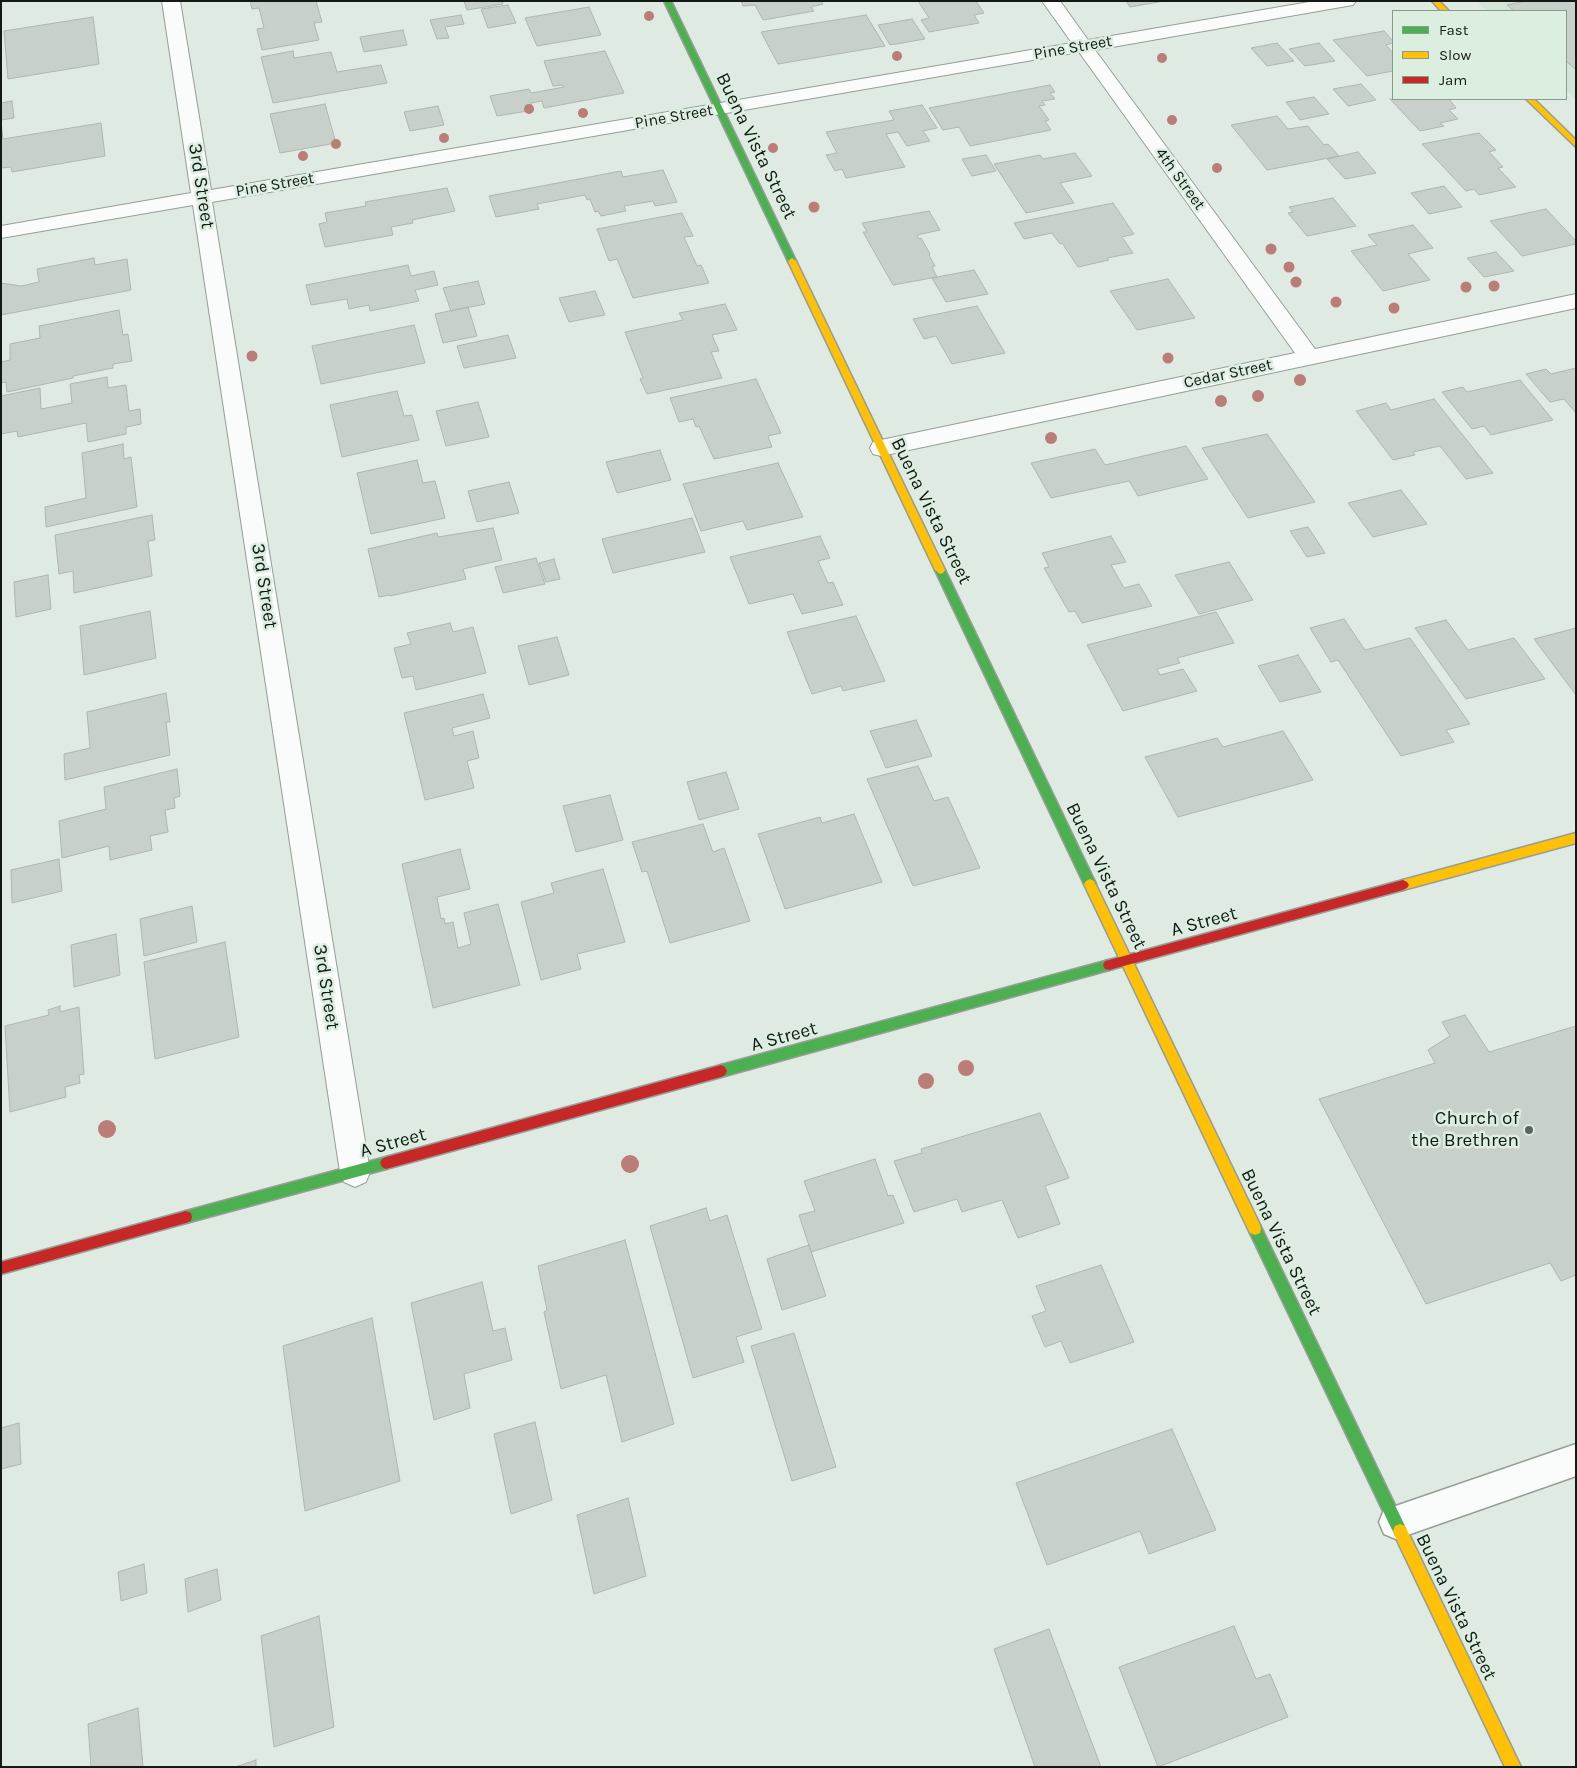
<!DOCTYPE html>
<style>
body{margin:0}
#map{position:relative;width:1577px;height:1768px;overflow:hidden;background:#dfeae2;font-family:Karla,sans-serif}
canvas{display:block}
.frame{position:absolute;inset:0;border:2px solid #131a15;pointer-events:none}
.legend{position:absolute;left:1392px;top:10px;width:175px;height:90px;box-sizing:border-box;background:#dbeedf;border:1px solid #8b998e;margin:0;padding:6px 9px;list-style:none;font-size:15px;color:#131a15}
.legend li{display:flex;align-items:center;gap:10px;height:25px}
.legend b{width:25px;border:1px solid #8b998e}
</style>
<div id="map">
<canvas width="1577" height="1768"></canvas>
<div class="frame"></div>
<ul class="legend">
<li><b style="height:6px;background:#4caf50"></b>Fast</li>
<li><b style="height:6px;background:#ffc107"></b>Slow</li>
<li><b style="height:6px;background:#c62828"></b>Jam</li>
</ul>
</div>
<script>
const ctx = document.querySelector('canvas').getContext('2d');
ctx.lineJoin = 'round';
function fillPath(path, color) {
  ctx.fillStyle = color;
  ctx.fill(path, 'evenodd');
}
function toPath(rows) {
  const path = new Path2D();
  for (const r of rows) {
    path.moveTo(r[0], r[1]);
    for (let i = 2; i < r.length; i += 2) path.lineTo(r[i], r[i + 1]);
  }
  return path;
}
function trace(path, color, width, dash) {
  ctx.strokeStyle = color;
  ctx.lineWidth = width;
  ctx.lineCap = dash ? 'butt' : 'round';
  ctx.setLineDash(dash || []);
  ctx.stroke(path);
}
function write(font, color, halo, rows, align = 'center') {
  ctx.font = font + ' Karla,sans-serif';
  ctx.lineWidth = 5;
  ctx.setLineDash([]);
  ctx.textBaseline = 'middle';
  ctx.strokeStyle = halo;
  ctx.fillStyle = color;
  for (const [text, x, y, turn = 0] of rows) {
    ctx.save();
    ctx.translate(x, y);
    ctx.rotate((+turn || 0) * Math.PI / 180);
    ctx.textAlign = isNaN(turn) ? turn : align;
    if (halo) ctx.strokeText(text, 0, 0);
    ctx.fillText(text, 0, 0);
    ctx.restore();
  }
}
const built = toPath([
 [1477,1,1576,1,1576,100,1566,90,1566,11,1487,11]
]);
const building = toPath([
 [250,1,316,1,322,22,314,23,319,40,262,50,257,29,264,28,259,8,252,9,250,1],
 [464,1,502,1,503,4,467,10,464,1],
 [741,1,821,1,823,4,811,7,814,11,763,20,755,5,743,6,741,1],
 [918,1,976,1,984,13,974,15,979,23,929,32,921,20,929,18,918,1],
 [1126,1,1164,1,1130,7,1126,1],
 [1526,1,1576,1,1576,70,1566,61,1566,11,1514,11,1507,5,1526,1],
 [508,5,516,23,488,28,481,9,508,5],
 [589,7,601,35,537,46,525,18,589,7],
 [461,15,464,24,445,27,449,38,437,39,430,20,461,15],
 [866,15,885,46,778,64,761,32,866,15],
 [93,17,99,64,8,79,4,31,93,17],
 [912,19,925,39,890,45,878,25,912,19],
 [403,30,407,45,364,52,360,37,403,30],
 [1384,31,1393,41,1393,43,1386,45,1393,53,1393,71,1367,76,1333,40,1384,31],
 [1277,43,1294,61,1267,66,1251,48,1277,43],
 [1319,43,1335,61,1305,66,1289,49,1319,43],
 [293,51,294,58,331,52,337,72,381,65,387,83,273,103,261,57,293,51],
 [605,51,624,93,544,108,542,101,531,103,534,110,497,116,490,96,529,89,531,93,564,87,563,85,553,86,544,61,605,51],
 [1361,84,1376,100,1348,106,1333,89,1361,84],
 [1050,85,1055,92,1050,93,1055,99,1042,101,1045,105,1039,106,1049,120,1045,121,1051,130,970,146,959,127,943,130,929,108,1050,85],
 [1314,97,1329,114,1300,120,1286,102,1314,97],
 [1390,99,1449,99,1456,108,1449,110,1458,119,1440,123,1444,126,1420,131,1390,99],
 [12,101,14,118,1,120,1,103,12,101],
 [325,104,336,143,280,153,270,114,325,104],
 [922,105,937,128,923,131,930,141,907,146,898,132,886,134,905,167,846,178,842,169,835,171,826,155,837,153,826,132,894,120,889,111,922,105],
 [438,106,444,125,410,131,404,112,438,106],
 [1277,116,1288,129,1308,126,1324,145,1328,144,1339,156,1267,170,1231,125,1277,116],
 [1,122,3,139,101,123,105,156,12,172,11,167,1,168,1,122],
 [1479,133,1496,150,1489,152,1503,167,1498,168,1516,187,1479,195,1474,189,1466,191,1422,144,1479,133],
 [1358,152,1376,173,1345,179,1327,159,1358,152],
 [1075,153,1092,176,1060,183,1074,203,1026,213,994,164,1040,155,1043,159,1075,153],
 [986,155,996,171,972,176,962,159,986,155],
 [663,170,677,202,655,206,653,201,624,206,626,211,601,216,598,211,595,212,590,199,587,200,585,195,537,204,539,209,496,217,489,196,621,171,623,177,663,170],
 [1444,186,1462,207,1429,214,1411,193,1444,186],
 [447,188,455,211,412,220,413,223,391,227,393,235,325,247,319,224,327,222,325,213,366,206,365,202,447,188],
 [1333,198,1356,226,1307,236,1288,213,1293,212,1289,207,1333,198],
 [1113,203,1134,234,1122,237,1133,253,1107,258,1109,260,1078,267,1062,243,1060,244,1052,233,1024,239,1014,223,1113,203],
 [1546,209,1576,241,1576,244,1522,256,1490,221,1546,209],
 [929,211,940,230,917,235,919,239,921,238,930,254,929,255,935,266,932,267,937,277,893,285,863,232,867,232,862,223,929,211],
 [682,213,693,236,684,237,697,266,701,265,709,283,633,298,617,259,609,261,597,229,682,213],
 [1413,225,1433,248,1408,254,1430,280,1383,291,1351,251,1377,245,1368,235,1413,225],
 [1496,252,1514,271,1484,277,1467,258,1496,252],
 [94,258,95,265,127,259,131,290,1,315,1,283,21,286,39,282,37,269,94,258],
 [408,265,411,276,434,271,438,285,415,290,419,301,370,311,369,305,349,309,347,299,311,305,306,285,408,265],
 [974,270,988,294,946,302,932,278,974,270],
 [1168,279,1195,318,1137,330,1110,291,1168,279],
 [478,281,485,304,451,311,443,288,478,281],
 [595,291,605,315,569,322,559,298,595,291],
 [725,304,737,330,712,335,719,351,711,352,722,378,647,394,640,379,643,378,625,332,683,320,679,313,725,304],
 [977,306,1005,353,952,364,936,336,924,339,913,319,977,306],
 [468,307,477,336,443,343,435,314,468,307],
 [119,310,123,335,128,334,132,361,113,364,113,368,73,376,73,378,7,392,6,382,1,383,1,362,10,360,10,344,40,338,39,326,119,310],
 [414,325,425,363,321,384,312,346,414,325],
 [508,335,516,358,464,368,457,346,508,335],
 [1576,368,1576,413,1564,399,1550,402,1526,374,1546,369,1551,374,1576,368],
 [107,377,108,388,126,385,129,411,140,409,141,424,126,427,126,434,88,442,86,423,18,437,17,431,1,434,1,396,40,388,41,409,72,403,70,384,107,377],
 [756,379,781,433,768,436,772,447,714,459,699,426,696,427,693,419,679,422,670,398,756,379],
 [1520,380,1553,420,1491,435,1484,426,1472,429,1442,392,1463,387,1467,392,1520,380],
 [397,391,404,416,412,415,419,440,342,457,330,405,397,391],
 [1434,399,1493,473,1466,479,1440,446,1413,452,1415,455,1393,460,1356,411,1386,403,1391,410,1434,399],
 [478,402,489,437,446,446,436,411,478,402],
 [1267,434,1315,502,1248,518,1202,448,1267,434],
 [123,444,124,459,131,457,137,507,46,527,45,507,86,498,82,453,123,444],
 [1186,446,1208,479,1138,496,1129,481,1051,498,1031,463,1095,449,1105,465,1186,446],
 [660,450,671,480,617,493,606,462,660,450],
 [417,460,423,483,435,481,445,518,371,534,357,473,417,460],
 [778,463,803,517,747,530,743,521,701,531,683,484,778,463],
 [509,482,519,513,477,522,468,491,509,482],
 [1401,490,1427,524,1373,537,1348,503,1401,490],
 [152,515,155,540,148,541,152,576,74,593,73,571,59,574,55,535,152,515],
 [692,518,705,552,613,573,602,539,692,518],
 [1308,527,1325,553,1307,557,1290,531,1308,527],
 [493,528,502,560,463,569,466,579,390,596,390,595,379,597,368,549,437,533,438,537,493,528],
 [820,536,830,558,818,561,828,583,833,582,843,605,802,614,793,594,749,604,730,557,820,536],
 [1111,536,1126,562,1111,565,1124,588,1139,584,1152,606,1082,623,1075,611,1069,612,1044,568,1049,567,1042,553,1111,536],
 [536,558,545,584,503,593,495,567,536,558],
 [554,559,560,579,546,582,539,563,554,559],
 [1229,562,1253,600,1199,614,1175,575,1229,562],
 [48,575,51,609,16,617,14,582,48,575],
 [150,611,156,658,84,675,80,626,150,611],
 [1216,612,1234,643,1177,658,1180,663,1157,669,1160,675,1183,669,1197,691,1123,711,1087,645,1216,612],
 [856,616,885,681,843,691,841,686,812,694,787,632,856,616],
 [1344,619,1365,650,1410,638,1470,724,1446,730,1454,742,1401,756,1338,660,1331,662,1310,628,1344,619],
 [1446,620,1468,650,1514,638,1545,679,1466,699,1415,628,1446,620],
 [450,623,453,632,473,627,486,673,416,690,413,676,402,678,394,648,411,644,407,633,450,623],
 [1576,628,1576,695,1534,639,1576,628],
 [557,637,569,675,529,685,518,646,557,637],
 [1298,655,1321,692,1280,702,1258,666,1298,655],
 [166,693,170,722,166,722,170,755,65,780,64,754,90,748,87,712,166,693],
 [483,694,490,718,452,728,454,736,473,731,479,758,467,761,474,788,425,800,404,713,483,694],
 [916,720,932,756,886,768,870,731,916,720],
 [1283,731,1313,780,1178,817,1145,757,1217,738,1223,747,1283,731],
 [918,766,934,801,948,797,980,868,913,886,867,779,918,766],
 [177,769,180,796,174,798,175,808,165,810,168,832,150,836,152,850,110,860,109,846,62,858,59,821,106,809,104,787,177,769],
 [726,772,739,809,699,820,687,782,726,772],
 [610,795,623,840,576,852,563,806,610,795],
 [854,814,882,882,785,909,758,834,820,817,822,823,854,814],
 [703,824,713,852,724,848,750,921,670,943,647,871,642,872,632,842,703,824],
 [460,849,470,889,437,897,441,919,444,918,445,924,453,922,458,948,471,944,464,913,498,904,520,985,433,1008,402,864,460,849],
 [59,859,62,891,12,903,11,870,59,859],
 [603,869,625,942,577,954,581,969,541,980,521,902,554,893,551,883,603,869],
 [192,906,197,942,144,956,140,919,192,906],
 [116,934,120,975,74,987,71,945,116,934],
 [225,942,239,1037,155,1059,144,962,225,942],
 [60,1006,60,1012,79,1007,84,1074,79,1075,80,1083,65,1087,66,1097,10,1112,5,1026,49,1015,48,1010,60,1006],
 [1465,1015,1489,1052,1576,1026,1576,1275,1561,1281,1550,1263,1426,1304,1319,1099,1435,1063,1428,1050,1450,1036,1442,1022,1465,1015],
 [1040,1113,1069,1178,1045,1186,1060,1224,1018,1238,1002,1200,962,1212,957,1199,914,1212,894,1161,922,1153,921,1149,1040,1113],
 [875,1159,888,1196,893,1195,904,1223,811,1252,799,1215,815,1211,804,1181,875,1159],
 [706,1208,710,1221,727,1215,762,1329,736,1337,744,1362,693,1378,650,1226,706,1208],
 [625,1240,674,1424,622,1442,606,1375,561,1389,544,1312,547,1310,538,1266,625,1240],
 [809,1245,826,1296,782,1310,767,1259,809,1245],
 [1101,1265,1134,1342,1070,1363,1061,1341,1045,1347,1032,1316,1046,1311,1036,1286,1101,1265],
 [482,1282,493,1331,505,1328,512,1360,464,1374,470,1408,434,1420,411,1303,482,1282],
 [372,1318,400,1481,305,1511,283,1346,372,1318],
 [794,1333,836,1467,792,1481,751,1346,794,1333],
 [535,1422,552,1500,511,1514,494,1434,535,1422],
 [19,1423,21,1464,1,1469,1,1428,19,1423],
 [1172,1429,1216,1530,1149,1554,1140,1531,1047,1565,1016,1483,1172,1429],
 [628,1498,646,1576,594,1594,577,1515,628,1498],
 [144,1564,147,1593,121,1601,118,1572,144,1564],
 [217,1569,221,1600,188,1612,185,1579,217,1569],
 [319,1616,334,1727,274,1747,261,1636,319,1616],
 [1234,1626,1256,1679,1270,1674,1288,1717,1158,1767,1119,1667,1234,1626],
 [1049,1629,1101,1767,1035,1767,994,1649,1049,1629],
 [138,1708,143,1767,91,1767,88,1724,138,1708],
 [256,1760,256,1767,235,1767,256,1760]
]);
const lane = toPath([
 [1576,1444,1576,1476,1396,1539,1384,1534,1379,1522,1384,1510,1576,1444]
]);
const street = toPath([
 [162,1,180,1,211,190,1072,43,1042,1,1060,1,1088,40,1315,1,1356,1,1353,5,1347,6,1095,50,1315,349,1576,294,1576,308,881,456,873,454,870,448,873,442,881,440,1295,353,1079,52,212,202,370,1172,366,1182,355,1187,344,1182,340,1172,193,205,1,238,1,226,191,193,162,1]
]);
const fast = toPath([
 [664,1,671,1,796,261,795,263,789,263,788,261,664,1],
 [940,566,945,570,1096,884,1094,887,1086,887,1084,884,935,570,940,566],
 [1109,960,1113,961,1115,965,1113,969,1109,970,721,1077,717,1075,715,1071,717,1067,721,1065,1109,960],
 [386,1157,390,1159,392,1163,390,1167,386,1169,186,1223,181,1221,180,1217,181,1213,186,1211,386,1157],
 [1255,1223,1260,1225,1405,1526,1407,1531,1405,1536,1400,1538,1395,1536,1250,1233,1249,1229,1250,1225,1255,1223]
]);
const slow = toPath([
 [1432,1,1439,1,1449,11,1441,11,1432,1],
 [1526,99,1534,99,1576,140,1576,147,1526,99],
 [792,258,796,261,945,570,943,573,940,574,935,570,788,261,792,258],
 [1576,833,1576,843,1403,890,1399,888,1397,885,1399,882,1403,880,1576,833],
 [1090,879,1094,881,1260,1225,1261,1229,1260,1233,1255,1235,1250,1233,1084,884,1086,881,1090,879],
 [1400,1524,1405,1526,1521,1767,1505,1767,1395,1536,1393,1531,1395,1526,1400,1524]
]);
const jam = toPath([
 [1403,880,1407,882,1409,885,1407,888,1403,890,1109,970,1105,969,1103,965,1105,961,1109,960,1403,880],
 [721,1065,725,1067,727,1071,725,1075,721,1077,386,1169,382,1167,380,1163,382,1159,386,1157,721,1065],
 [186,1211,191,1213,192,1217,191,1221,186,1223,1,1274,1,1262,186,1211]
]);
const trees = [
 [649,16,5],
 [897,56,5],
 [1162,58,5],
 [529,109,5],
 [583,113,5],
 [1172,120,5],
 [444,138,5],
 [336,144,5],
 [773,148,5],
 [303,156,5],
 [1217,168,5],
 [814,207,5.5],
 [1271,249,5.5],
 [1289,267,5.5],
 [1296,282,5.5],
 [1494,286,5.5],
 [1466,287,5.5],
 [1336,302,5.5],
 [1394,308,5.5],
 [252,356,5.5],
 [1168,358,5.5],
 [1300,380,6],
 [1258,396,6],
 [1221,401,6],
 [1051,438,6],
 [966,1068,8],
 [926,1081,8],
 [107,1129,9],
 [630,1164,9]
];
const markers = [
 [1529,1130,5,"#5a635d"]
];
const farStreetnames = [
 ["Pine Street",1073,48,-10],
 ["Pine Street",674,117,-10],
 ["4th Street",1180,179,54],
 ["Pine Street",275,185,-10],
 ["Cedar Street",1228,374,-12]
];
const streetNames = [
 ["Buena Vista Street",756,146,64],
 ["3rd Street",201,186,81],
 ["Buena Vista Street",931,511,64],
 ["3rd Street",264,586,81],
 ["Buena Vista Street",1106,876,64],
 ["A Street",1204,922,-15],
 ["3rd Street",326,987,81],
 ["A Street",784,1037,-15],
 ["A Street",393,1143,-15],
 ["Buena Vista Street",1281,1242,64],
 ["Buena Vista Street",1456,1607,64]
];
const poiNames = [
 ["Church of",1519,1119],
 ["the Brethren",1519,1141]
];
fillPath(built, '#d2e5d6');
fillPath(building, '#c8d0ca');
trace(building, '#afb6b0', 1);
trace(lane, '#969e98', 3);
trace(street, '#969e98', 2);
trace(fast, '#969e98', 3);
trace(slow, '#969e98', 3);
trace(jam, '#969e98', 3);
fillPath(lane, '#fafcfb');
fillPath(street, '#fafcfb');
fillPath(fast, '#4caf50');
fillPath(slow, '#ffc107');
fillPath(jam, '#c62828');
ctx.fillStyle = '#ba7d77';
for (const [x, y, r] of trees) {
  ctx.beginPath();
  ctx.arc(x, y, r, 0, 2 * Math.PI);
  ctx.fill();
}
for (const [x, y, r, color] of markers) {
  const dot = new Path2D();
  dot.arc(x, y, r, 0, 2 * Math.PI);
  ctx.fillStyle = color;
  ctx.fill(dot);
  trace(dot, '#dbeedf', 2);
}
write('16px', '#131a15', '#dbeedf', farStreetnames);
write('19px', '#131a15', '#dbeedf', streetNames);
write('19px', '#131a15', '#dbeedf', poiNames, 'right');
</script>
